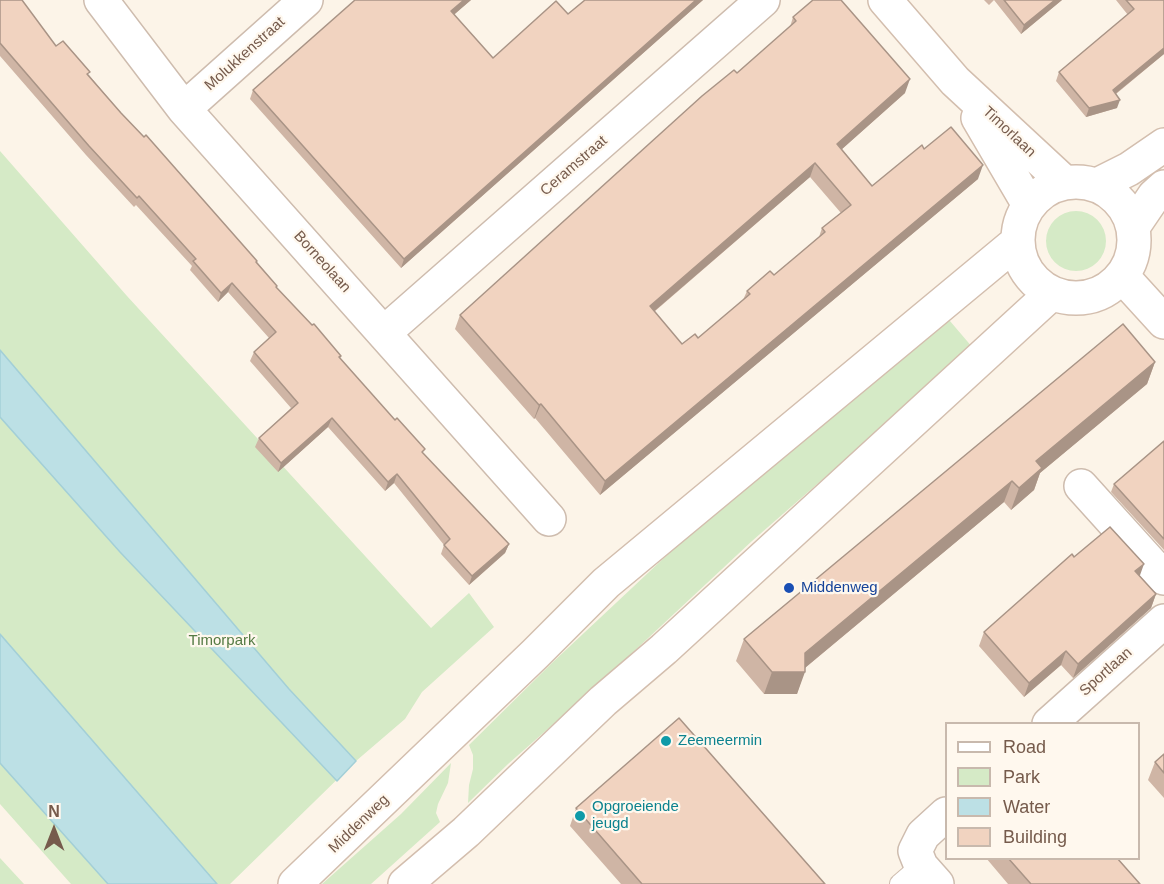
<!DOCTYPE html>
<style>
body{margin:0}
#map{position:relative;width:1164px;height:884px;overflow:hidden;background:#fcf4e8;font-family:Helvetica,sans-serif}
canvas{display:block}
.legend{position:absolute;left:945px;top:722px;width:195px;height:138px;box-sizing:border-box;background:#fff8ee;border:2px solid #c8b9ad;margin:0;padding:8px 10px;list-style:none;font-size:18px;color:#765b4c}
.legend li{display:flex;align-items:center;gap:12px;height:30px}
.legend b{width:30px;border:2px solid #c8b9ad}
.north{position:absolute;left:24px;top:800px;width:60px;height:60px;-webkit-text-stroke:4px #fff8ee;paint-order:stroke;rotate:0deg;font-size:16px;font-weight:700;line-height:24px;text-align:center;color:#765b4c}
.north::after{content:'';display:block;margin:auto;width:21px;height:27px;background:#765b4c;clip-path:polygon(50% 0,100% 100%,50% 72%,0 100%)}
</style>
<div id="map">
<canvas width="1164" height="884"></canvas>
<ul class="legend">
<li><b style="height:8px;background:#fff"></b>Road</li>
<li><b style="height:16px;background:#d5eac6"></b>Park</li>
<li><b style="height:16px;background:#bce0e5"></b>Water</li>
<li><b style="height:16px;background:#f1d3c0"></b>Building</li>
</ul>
<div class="north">N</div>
</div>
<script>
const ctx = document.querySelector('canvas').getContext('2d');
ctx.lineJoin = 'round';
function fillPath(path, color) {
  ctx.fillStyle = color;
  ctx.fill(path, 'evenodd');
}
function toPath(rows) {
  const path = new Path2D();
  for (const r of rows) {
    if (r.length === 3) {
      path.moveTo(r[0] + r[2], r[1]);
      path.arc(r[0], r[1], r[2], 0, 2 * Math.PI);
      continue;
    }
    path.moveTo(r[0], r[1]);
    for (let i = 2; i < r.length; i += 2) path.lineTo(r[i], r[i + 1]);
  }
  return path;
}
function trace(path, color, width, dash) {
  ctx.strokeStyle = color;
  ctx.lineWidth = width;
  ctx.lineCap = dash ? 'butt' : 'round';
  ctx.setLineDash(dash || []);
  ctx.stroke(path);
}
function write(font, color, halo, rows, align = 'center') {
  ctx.font = font + ' Helvetica,sans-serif';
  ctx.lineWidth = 4.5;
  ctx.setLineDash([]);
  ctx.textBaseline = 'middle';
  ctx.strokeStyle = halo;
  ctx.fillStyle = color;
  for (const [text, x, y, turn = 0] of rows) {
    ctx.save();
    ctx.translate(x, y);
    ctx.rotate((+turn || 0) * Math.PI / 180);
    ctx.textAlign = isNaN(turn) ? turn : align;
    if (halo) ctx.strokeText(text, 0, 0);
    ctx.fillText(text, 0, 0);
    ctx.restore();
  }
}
const green = toPath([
 [0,151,127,296,431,628,469,593,494,627,422,692,405,719,356,761,230,884,217,884,0,634],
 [1076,241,30],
 [944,314,973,348,752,541,599,684,508,764,468,803,469,785,473,769,473,755,469,745,553,662,681,542],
 [0,763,108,884,71,884,0,804],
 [451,763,448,783,438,804,436,813,440,822,371,884,322,884,401,814],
 [0,858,24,884,0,884]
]);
const water = toPath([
 [0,350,289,689,356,761,337,781,120,552,0,417,0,350],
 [0,634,217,884,108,884,0,763,0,634]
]);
const lane = toPath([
 [900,884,921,866]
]);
const street = toPath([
 [101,0,184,109,549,519],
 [184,109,306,0],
 [385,332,763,0],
 [1081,486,1164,578],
 [1049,724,1164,621],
 [937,884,921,866,915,851,923,835,946,814]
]);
const secondary = toPath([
 [885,0,955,81,1064,182],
 [978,118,1029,205],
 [1076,240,58],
 [1097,185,1129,169,1164,145],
 [1133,227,1154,196,1164,187],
 [1122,276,1164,322],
 [295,884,535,654,606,583,1017,242],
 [405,884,466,832,603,701,664,649,1052,293]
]);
const wall = toPath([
 [0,0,56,46,89,75,121,113,257,261,257,262,277,286,277,288,341,356,340,359,423,454,509,544,505,553,469,585,441,554,444,545,394,483,385,491,328,427,278,472,255,447,259,438,291,408,250,361,254,352,269,338,228,292,218,302,190,270,192,266,136,205,134,207,86,155,0,56],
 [355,0,471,0,454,14,493,58,568,14,585,0,703,0,401,268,250,99,253,90],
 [984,0,1062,0,1021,34,994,0,989,5],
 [1116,0,1164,0,1164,54,1116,94,1117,108,1086,117,1056,81,1059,72,1128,15],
 [793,17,905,93,842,149,872,186,924,149,978,179,600,495,535,418,534,419,455,329,460,315,790,27],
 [810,177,841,213,822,228,819,237,774,275,747,291,743,300,698,338,682,344,654,312],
 [1155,362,1147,384,1040,473,1034,490,1011,510,1004,502,805,668,797,694,764,694,736,661,744,639],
 [1164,441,1164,550,1111,492,1114,484],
 [1074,557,1139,576,1156,594,1151,608,1073,678,1061,665,1024,697,979,646,984,632],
 [1164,754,1164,798,1148,780,1155,762],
 [576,808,825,884,621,884,570,826],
 [986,858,1117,858,1140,884,1008,884]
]);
const shadedWall = toPath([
 [464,0,471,0,448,20,451,11],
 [696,0,703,0,401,268,404,259],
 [1055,0,1062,0,1021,34,1024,25],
 [1164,48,1164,54,1109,99,1113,90],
 [910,79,905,93,832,158,837,144],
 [1120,100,1117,108,1086,117,1089,108],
 [815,163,810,177,644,320,650,306],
 [983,165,978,179,600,495,605,481],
 [232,283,228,292,218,302,221,293],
 [1155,362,1147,384,1040,473,1034,490,1011,510,1019,488,1036,461],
 [541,404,535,418,534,419,539,405],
 [332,418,328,427,278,472,281,463],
 [397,474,394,483,385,491,388,482],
 [1012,481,1004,502,800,672,805,672,797,694,764,694,772,672,805,653],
 [509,544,505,553,469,585,472,576],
 [1144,564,1139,578,1135,571],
 [1156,594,1151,608,1073,678,1078,664],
 [1066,651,1061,665,1024,697,1029,683]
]);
const building = toPath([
 [0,0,22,0,56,46,63,41,90,72,87,74,121,113,144,137,146,135,257,261,256,262,277,286,276,287,312,325,314,324,341,356,339,357,395,420,397,418,425,449,422,452,509,544,472,576,444,545,450,539,397,474,388,482,332,418,281,463,259,438,298,403,254,352,276,332,232,283,221,293,193,261,196,259,139,196,137,198,89,146,0,43,0,0],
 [355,0,464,0,451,11,493,58,556,1,568,14,585,0,696,0,404,259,253,90,355,0],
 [813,0,841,0,910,79,837,144,872,186,922,145,924,149,951,127,983,165,605,481,541,404,539,405,460,315,702,96,734,70,737,73,796,21,793,17,813,0],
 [815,163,851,205,822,228,825,232,799,254,774,275,770,271,747,291,750,294,698,338,695,334,682,344,650,306,815,163],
 [1004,0,1055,0,1024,25,1004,0],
 [1126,0,1164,0,1164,48,1113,90,1120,100,1089,108,1059,72,1134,9,1126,0],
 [1123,324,1155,362,1036,461,1042,468,1019,488,1012,481,805,653,805,672,772,672,744,639,1123,324],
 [1164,441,1164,539,1114,484,1164,441],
 [1110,527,1144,564,1135,571,1156,594,1078,664,1066,651,1029,683,984,632,1072,554,1074,557,1110,527],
 [679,718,825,884,642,884,576,808,679,718],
 [1164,754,1164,773,1155,762,1164,754],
 [1008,858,1117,858,1140,884,1031,884,1008,858]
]);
const markers = [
 [789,588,6,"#1a4fb4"],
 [666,741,6,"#0f9aa8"],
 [580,816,6,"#0f9aa8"]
];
const streetNames = [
 ["Molukkenstraat",245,54,-42],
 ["Timorlaan",1009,132,43],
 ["Ceramstraat",574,166,-41],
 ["Borneolaan",322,262,48],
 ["Sportlaan",1106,672,-42],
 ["Middenweg",359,824,-44]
];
const transitNames = [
 ["Middenweg",801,588]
];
const parkNames = [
 ["Timorpark",222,641]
];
const cultureNames = [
 ["Zeemeermin",678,741],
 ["Opgroeiende",592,807],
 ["jeugd",592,824]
];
fillPath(green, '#d5eac6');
fillPath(water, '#bce0e5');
trace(water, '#a3cfd7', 1.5);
trace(lane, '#cebcae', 22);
trace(street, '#cebcae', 36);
trace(secondary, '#d3beae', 36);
trace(lane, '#fff', 20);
trace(street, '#fff', 33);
trace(secondary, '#fff', 33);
fillPath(wall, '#cfb5a5');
fillPath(shadedWall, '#a99486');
fillPath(building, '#f1d3c0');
trace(building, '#a99486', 1.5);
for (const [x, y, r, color] of markers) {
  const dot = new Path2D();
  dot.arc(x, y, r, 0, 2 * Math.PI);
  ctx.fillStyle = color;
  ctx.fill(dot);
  trace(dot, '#fff8ee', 2);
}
write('15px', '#765b4c', '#fff8ee', streetNames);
write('15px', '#164399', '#fff8ee', transitNames, 'left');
write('15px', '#557b44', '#fff8ee', parkNames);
write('15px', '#0d838f', '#fff8ee', cultureNames, 'left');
</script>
